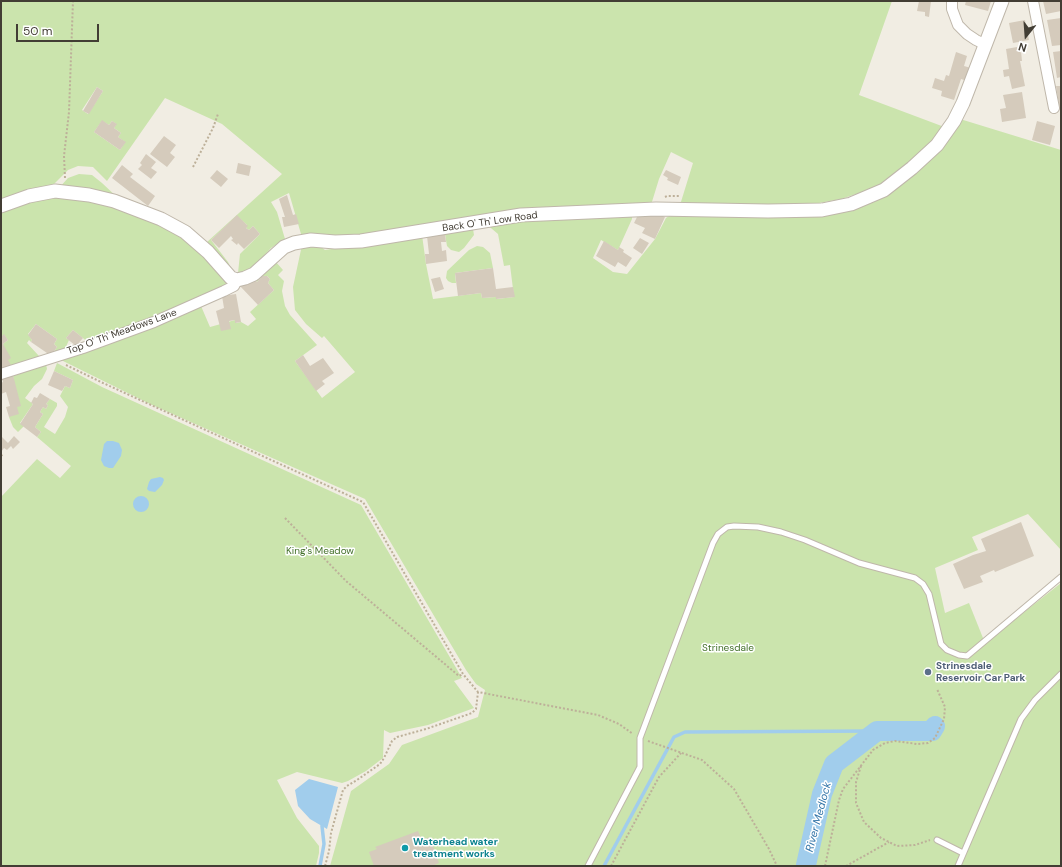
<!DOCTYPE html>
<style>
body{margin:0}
#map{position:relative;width:1062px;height:867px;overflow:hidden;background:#f1ede3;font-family:"DM Sans",sans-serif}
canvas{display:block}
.frame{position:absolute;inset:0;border:2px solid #423d34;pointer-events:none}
.north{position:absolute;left:1006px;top:16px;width:40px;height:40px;-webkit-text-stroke:3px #fff;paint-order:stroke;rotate:197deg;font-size:11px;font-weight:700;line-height:16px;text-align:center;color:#423d34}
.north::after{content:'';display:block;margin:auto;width:14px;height:18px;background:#423d34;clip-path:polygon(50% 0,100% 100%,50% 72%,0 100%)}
.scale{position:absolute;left:16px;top:24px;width:83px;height:18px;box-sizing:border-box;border:2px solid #423d34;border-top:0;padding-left:5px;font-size:12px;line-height:14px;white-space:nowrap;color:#423d34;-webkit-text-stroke:3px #fff;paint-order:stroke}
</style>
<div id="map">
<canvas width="1062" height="867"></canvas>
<div class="frame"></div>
<div class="north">N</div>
<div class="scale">50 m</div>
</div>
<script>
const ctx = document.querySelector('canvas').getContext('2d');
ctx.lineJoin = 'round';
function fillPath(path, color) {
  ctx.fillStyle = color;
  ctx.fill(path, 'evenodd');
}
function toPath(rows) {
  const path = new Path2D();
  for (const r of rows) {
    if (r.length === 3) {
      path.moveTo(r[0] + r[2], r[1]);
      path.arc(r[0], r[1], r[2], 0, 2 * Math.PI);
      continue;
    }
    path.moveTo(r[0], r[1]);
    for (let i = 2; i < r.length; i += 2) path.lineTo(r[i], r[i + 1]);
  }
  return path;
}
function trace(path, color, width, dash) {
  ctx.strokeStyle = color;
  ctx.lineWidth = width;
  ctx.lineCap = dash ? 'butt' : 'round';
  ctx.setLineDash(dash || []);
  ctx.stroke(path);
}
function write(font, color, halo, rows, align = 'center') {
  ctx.font = font + ' "DM Sans",sans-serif';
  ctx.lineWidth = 3;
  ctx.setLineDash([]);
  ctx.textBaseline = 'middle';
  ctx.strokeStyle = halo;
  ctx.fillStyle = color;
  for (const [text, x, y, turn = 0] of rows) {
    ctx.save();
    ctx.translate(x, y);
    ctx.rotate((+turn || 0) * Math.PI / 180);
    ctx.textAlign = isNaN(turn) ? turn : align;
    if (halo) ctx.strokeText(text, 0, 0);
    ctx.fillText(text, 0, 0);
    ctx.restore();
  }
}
const green = toPath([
 [1,1,892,1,859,95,947,128,932,146,877,187,841,199,808,205,680,205,693,163,671,152,659,179,651,205,390,233,327,239,301,234,289,193,271,202,277,212,285,239,271,248,252,269,245,272,238,273,240,254,260,234,253,226,249,230,246,228,247,225,237,216,211,240,228,262,231,268,230,272,207,242,282,174,222,124,165,98,107,181,93,167,78,166,68,170,50,188,1,202],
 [97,87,103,91,88,114,82,110],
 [102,121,109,125,112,121,116,124,114,128,121,133,118,137,125,142,120,150,94,132],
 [960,119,1061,150,1061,550,1028,514,972,537,978,550,935,568,945,613,969,603,985,643,1061,583,1061,866,330,866,351,791,389,764,402,745,478,717,485,690,476,684,466,670,365,499,150,404,59,359,201,306,210,327,235,320,236,323,241,322,248,326,256,319,250,312,274,290,268,283,270,279,267,276,262,276,257,282,253,278,275,261,283,270,278,275,284,281,282,291,285,306,290,315,317,345,295,361,322,398,355,372,324,336,322,338,306,324,295,310,293,287,302,245,318,245,325,250,422,235,426,264,433,299,481,293,482,298,496,297,497,299,514,297,510,265,504,266,498,234,485,223,632,216,632,219,618,250,601,240,593,258,613,272,627,274,655,239,666,218,672,214,853,209],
 [79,174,92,175,102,183,118,198,59,188,68,178],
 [66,197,89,201,113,206,154,222,192,242,227,282,223,288,89,343,73,330,66,338,69,340,64,351,50,355,47,353,53,353,57,347,54,344,57,339,36,324,28,334,32,340,31,342,29,340,27,343,39,356,39,359,7,370,8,360,3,344,8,340,4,335,1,337,1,211,34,198],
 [473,229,474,235,464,248,459,252,451,250,447,246,445,234],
 [477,246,483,247,490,253,493,268,455,273,456,283,452,283,448,281,446,278,447,271,469,250],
 [57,363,102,387,361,505,462,678,454,681,474,708,428,725,390,733,384,730,383,758,366,771,348,781,342,783,297,772,277,780,297,818,319,846,319,853,316,866,1,866,1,497,37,459,60,478,71,466,37,437,41,432,35,427,43,414,40,412,43,407,46,409,48,405,46,404,50,399,57,403,57,406,44,427,55,434,65,417,68,407,60,396,65,386,70,388,73,380,54,371],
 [46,364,47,369,42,379,34,386,25,398,33,404,20,423,24,426,18,432,13,427,9,417,17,407,13,375]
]);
const water = toPath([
 [107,441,113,441,119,443,122,450,121,456,113,468,109,468,104,466,101,460,104,444],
 [160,477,163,478,164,480,162,485,155,492,149,491,147,489,149,482,151,479],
 [141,504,8],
 [309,779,338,787,327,829,310,819,298,806,295,790]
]);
const stream = toPath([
 [320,866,324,844,322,826],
 [604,866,674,737,685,732,877,731]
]);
const river = toPath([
 [806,865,822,794,834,764,877,731,932,731,935,726]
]);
const building = toPath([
 [919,1,931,1,929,17,925,16,925,12,917,11],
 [966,1,991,1,988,11,965,5],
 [1043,1,1061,1,1061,11,1046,14],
 [1061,18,1061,45,1052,46,1047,20],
 [1025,20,1029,40,1013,43,1009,23],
 [1017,47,1018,52,1021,51,1022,61,1020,61,1025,86,1012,89,1009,76,1004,77,1003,70,1009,69,1006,49],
 [1061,51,1061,77,1057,78,1053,52],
 [956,52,967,56,964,66,971,68,967,81,961,79,954,100,941,96,942,91,932,88,935,78,944,81,946,75,949,76],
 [1056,86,1061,86,1061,111,1060,111],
 [97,87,103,91,89,114,83,111],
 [1022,92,1026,118,1002,122,1000,109,1006,108,1003,95],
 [102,120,109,125,112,121,117,124,114,128,121,133,118,137,126,142,120,150,94,132],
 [1037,121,1055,126,1050,145,1032,140],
 [164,136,176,145,170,153,175,157,167,167,150,154],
 [146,154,156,162,151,168,157,172,151,179,138,169,142,165,140,163],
 [238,163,251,166,249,176,236,173],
 [122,165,133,174,130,177,155,196,148,206,112,178],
 [217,170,228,179,221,187,210,178],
 [666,170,681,177,678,185,667,180,668,178,663,175],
 [287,195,293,215,296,214,299,224,284,227,282,217,285,217,279,199],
 [654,212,665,217,655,239,642,233,645,228,634,223,639,213],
 [237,215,248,226,246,228,249,230,253,226,260,234,244,249,238,243,237,245,231,240,233,239,231,236,219,248,211,240],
 [445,234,446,242,441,242,442,251,446,250,447,261,426,264,425,254,429,254,427,236],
 [640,238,649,243,642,254,633,248],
 [604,241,618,250,619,247,624,250,623,252,632,258,626,267,618,262,615,267,596,256],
 [493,268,496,289,513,287,515,297,496,299,496,297,482,298,481,293,458,296,455,273],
 [262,276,267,276,270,279,268,283,274,290,258,305,240,286,253,278,257,282],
 [440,277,444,289,435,292,431,279],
 [236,294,241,322,235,323,235,320,229,321,231,329,221,331,216,311,224,308,222,296],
 [36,324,57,339,54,344,57,347,53,353,47,353,31,342,32,340,28,335],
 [73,330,83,338,76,346,66,338],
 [4,334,8,340,3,344,11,358,8,360,11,365,1,370,1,337],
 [303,355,310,366,323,358,334,373,322,381,325,384,316,391,295,361],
 [54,371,73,380,70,388,65,386,62,391,48,385],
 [13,375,21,406,17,407,19,414,9,417,6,407,10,406,6,392,1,394,1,383,3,382,2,378],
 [40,393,50,399,46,404,48,405,46,409,43,407,40,412,43,414,35,427,41,432,37,437,20,424,33,404,31,403,34,397,37,398],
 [14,436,20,442,13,449,11,446,7,450,4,448,1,452,1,438,2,437,8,443],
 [1021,522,1034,556,995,572,994,570,980,576,983,582,964,589,953,564,973,555,986,551,981,539],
 [418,831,422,840,430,837,439,863,432,866,374,866,369,852,377,849,375,847]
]);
const path = toPath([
 [193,167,213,128,218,114],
 [65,178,64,156,69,112,73,1],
 [665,197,667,196,680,196],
 [66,365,103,383,363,502,463,674,478,692,598,715,619,724,633,734],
 [1,456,3,454],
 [285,518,346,581,459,676,463,674],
 [648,741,702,760,734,789,769,849,777,866],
 [861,766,856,782,856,803,864,822,881,838,897,846,915,845,930,840],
 [325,866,329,851,331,833,343,790,347,786,357,780,380,764,384,758,392,741,397,737,426,729,472,713,476,709,478,692],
 [611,866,659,777,681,753],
 [825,866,839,800,843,789,873,750,885,743,895,741,917,744,928,743,935,738,944,719,945,707,937,689],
 [846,866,889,842]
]);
const service = toPath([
 [937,840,963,853],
 [588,866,640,767,640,738,713,543,718,534,727,527,734,526,758,527,781,532,805,540,859,563,915,578,923,584,929,594,941,644,947,650,959,655,967,656,1061,577],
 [958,866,1021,719,1035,700,1061,674]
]);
const minor = toPath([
 [952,1,952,9,958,25,967,34,976,40,986,45],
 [1033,1,1054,108],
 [1,374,83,348,154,322,224,291,234,286,237,280]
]);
const tertiary = toPath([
 [1,206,29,196,55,191,89,195,114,201,161,219,185,232,208,252,231,278,237,280,245,278,254,274,284,247,294,243,311,240,335,242,361,241,521,215,656,209,768,211,822,210,851,204,884,190,912,168,937,145,954,121,963,103,1002,1]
]);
const markers = [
 [928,672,4,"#5c6f8a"],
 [405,848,4,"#0f9aa8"]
];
const streetNames = [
 ["Back O' Th' Low Road",490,222,-8],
 ["Top O' Th' Meadows Lane",122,332,-20]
];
const parkNames = [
 ["King's Meadow",320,551],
 ["Strinesdale",728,648]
];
const serviceNames = [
 ["Strinesdale",936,666],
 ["Reservoir Car Park",936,678]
];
const cultureNames = [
 ["Waterhead water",413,842],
 ["treatment works",413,854]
];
const waterNames = [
 ["River Medlock",819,817,-75]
];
fillPath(green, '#cbe4ad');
fillPath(water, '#a1cdec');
trace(stream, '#a1cdec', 3.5);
trace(river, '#a1cdec', 20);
fillPath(building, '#d5cbbc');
trace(service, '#bfb7aa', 7);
trace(minor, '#bfb7aa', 12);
trace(tertiary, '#bfb7aa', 15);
trace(path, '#bdb099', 2, [2, 2]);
trace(service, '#fff', 5);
trace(minor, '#fff', 10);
trace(tertiary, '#fff', 13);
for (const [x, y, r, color] of markers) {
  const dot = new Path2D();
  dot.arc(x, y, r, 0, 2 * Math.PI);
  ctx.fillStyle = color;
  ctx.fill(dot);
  trace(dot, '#fff', 1.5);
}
write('10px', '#423d34', '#fff', streetNames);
write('10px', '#44712b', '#fff', parkNames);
write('bold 10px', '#4e5e75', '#fff', serviceNames, 'left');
write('bold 10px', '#0d838f', '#fff', cultureNames, 'left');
write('italic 11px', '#3375a8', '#fff', waterNames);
</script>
